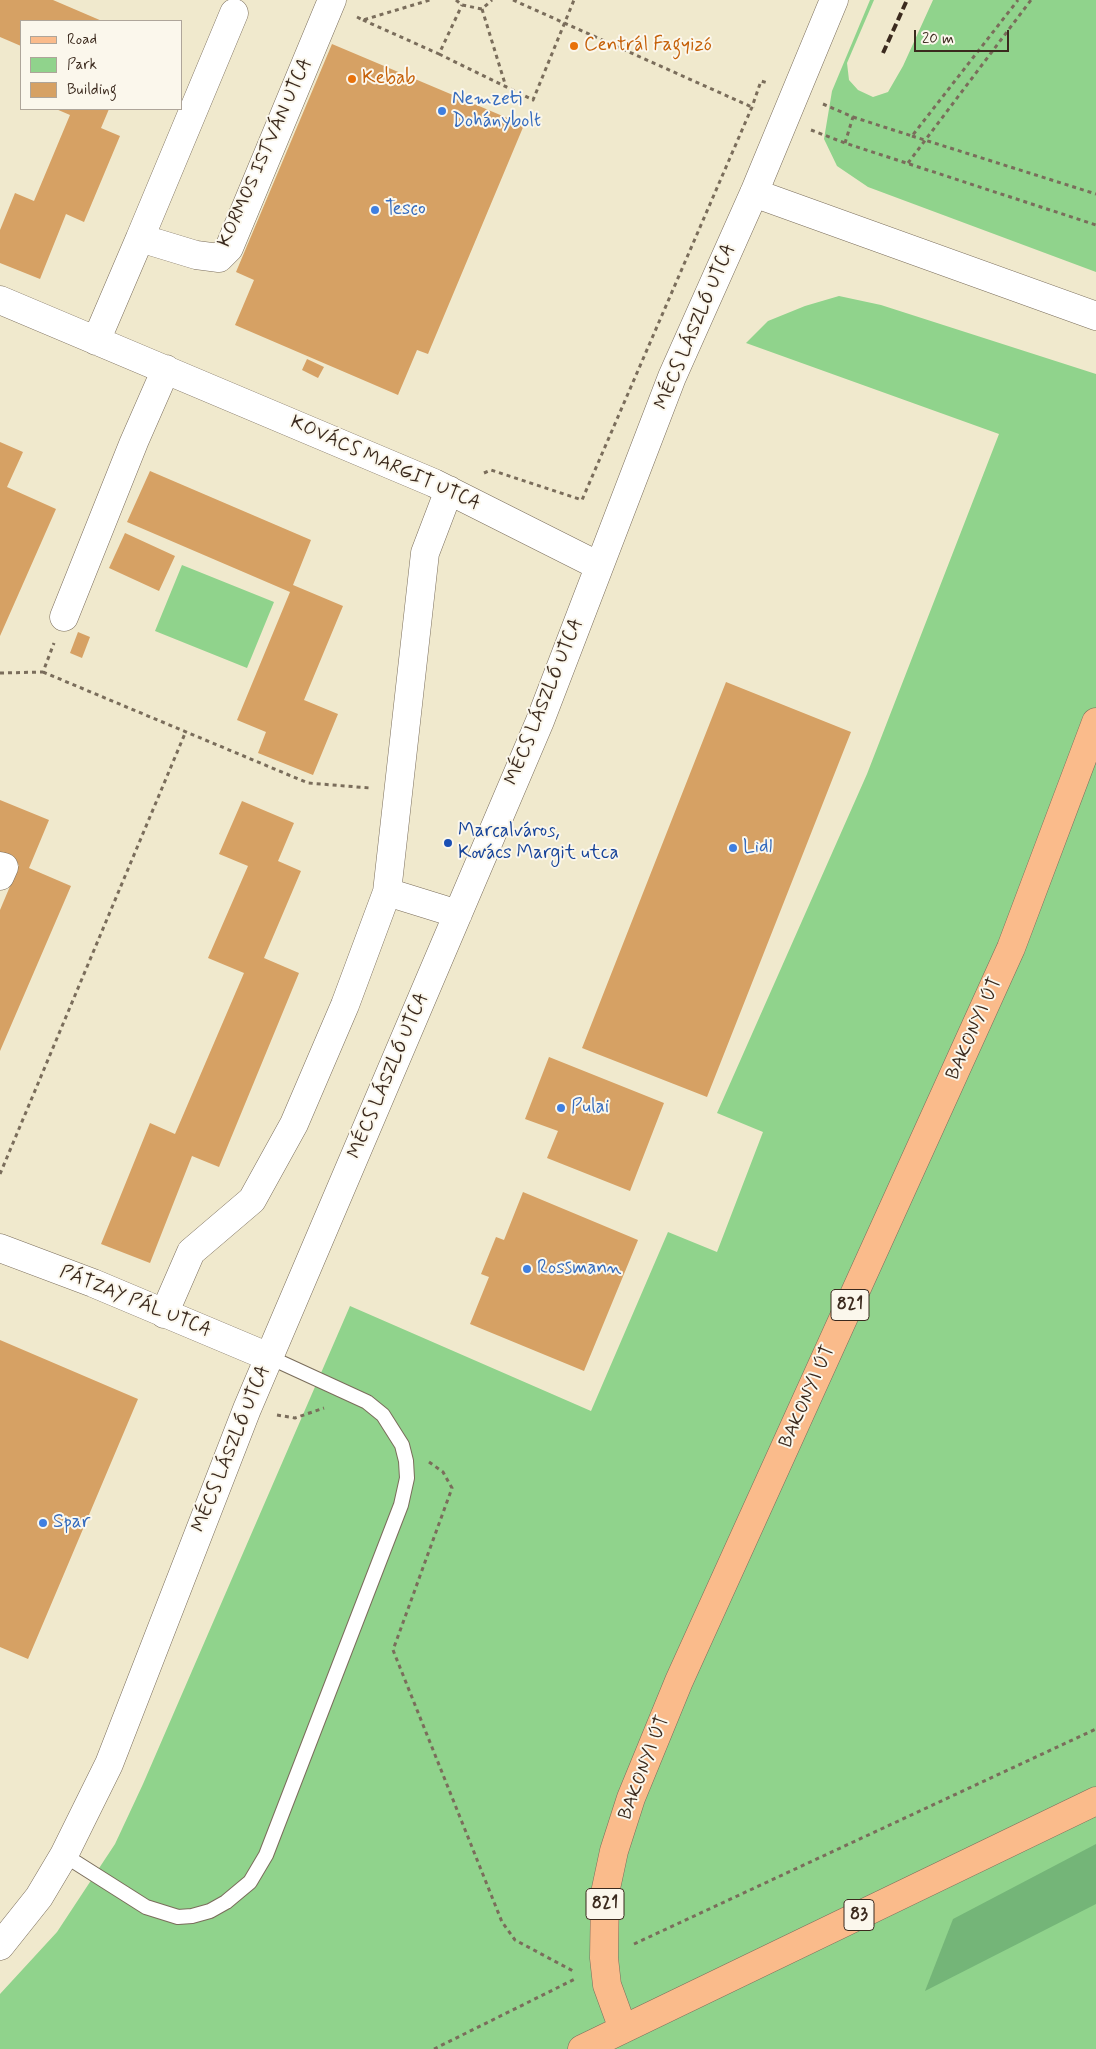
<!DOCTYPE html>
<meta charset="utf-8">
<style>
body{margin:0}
#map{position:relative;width:1096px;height:2049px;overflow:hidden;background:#f0e9cd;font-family:Mynerve,sans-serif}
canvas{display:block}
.legend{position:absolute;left:20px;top:20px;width:162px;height:90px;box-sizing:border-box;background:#fbf7ec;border:1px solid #aea59a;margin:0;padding:6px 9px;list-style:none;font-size:15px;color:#3b2a1e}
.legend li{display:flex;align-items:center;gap:10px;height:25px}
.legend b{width:25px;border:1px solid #aea59a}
.scale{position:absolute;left:914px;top:30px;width:95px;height:22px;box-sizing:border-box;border:2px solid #3b2a1e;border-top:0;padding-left:6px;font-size:15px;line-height:18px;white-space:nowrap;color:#3b2a1e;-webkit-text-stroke:4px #fbf7ec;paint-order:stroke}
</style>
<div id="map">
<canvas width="1096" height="2049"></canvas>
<ul class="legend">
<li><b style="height:6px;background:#fabb8b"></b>Road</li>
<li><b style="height:14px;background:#90d38c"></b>Park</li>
<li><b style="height:14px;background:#d6a164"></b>Building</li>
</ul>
<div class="scale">20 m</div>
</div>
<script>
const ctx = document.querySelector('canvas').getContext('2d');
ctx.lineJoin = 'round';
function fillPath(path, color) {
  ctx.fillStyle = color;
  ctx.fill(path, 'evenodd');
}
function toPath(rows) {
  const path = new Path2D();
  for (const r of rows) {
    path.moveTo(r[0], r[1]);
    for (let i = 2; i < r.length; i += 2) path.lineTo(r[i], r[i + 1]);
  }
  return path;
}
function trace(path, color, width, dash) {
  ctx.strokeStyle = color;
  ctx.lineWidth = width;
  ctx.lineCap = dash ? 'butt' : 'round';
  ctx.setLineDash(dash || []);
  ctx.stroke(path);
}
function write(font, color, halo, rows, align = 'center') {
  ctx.font = font + ' Mynerve,sans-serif';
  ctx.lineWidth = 4;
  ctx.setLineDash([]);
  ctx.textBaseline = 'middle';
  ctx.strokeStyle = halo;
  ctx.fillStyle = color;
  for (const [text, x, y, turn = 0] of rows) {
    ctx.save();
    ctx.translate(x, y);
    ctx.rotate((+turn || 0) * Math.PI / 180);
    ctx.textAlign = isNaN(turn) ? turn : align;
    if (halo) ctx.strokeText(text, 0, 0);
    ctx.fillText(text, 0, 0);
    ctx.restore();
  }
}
const green = toPath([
 [870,0,874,0,847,63,849,80,858,90,873,97,888,92,903,66,933,0,1096,0,1096,272,868,187,837,166,824,139,832,91],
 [839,296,881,305,1096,374,1096,2049,0,2049,0,1994,57,1932,115,1844,143,1784,350,1306,591,1411,668,1232,717,1252,763,1132,717,1113,867,774,999,434,746,343,768,321,805,306],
 [182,565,274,602,247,668,155,631]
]);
const forest = toPath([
 [1096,1844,1096,1904,925,1991,953,1919]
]);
const building = toPath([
 [0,0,53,0,102,21,21,21,21,46,0,37],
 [332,44,524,125,428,354,417,350,398,395,235,325,254,280,236,272],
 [56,109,109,109,101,128,120,136,84,222,66,214,40,279,0,263,0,230,15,193,34,201,70,115],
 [307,359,324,367,318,378,302,370],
 [0,442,23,452,7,487,56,509,0,636],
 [150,471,311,540,293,585,343,606,304,700,338,714,313,775,258,753,266,732,237,720,290,592,127,522],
 [125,533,175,556,159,591,109,568],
 [78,632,90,637,82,658,70,653],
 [726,682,851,732,707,1097,582,1048],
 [0,800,49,820,29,868,71,886,0,1051,0,910,19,865,0,856],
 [242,801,294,823,278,861,301,871,264,958,299,973,219,1167,192,1156,150,1263,101,1244,150,1123,175,1134,244,973,208,958,248,866,219,854],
 [549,1057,664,1103,630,1191,547,1158,558,1131,525,1119],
 [523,1192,638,1240,584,1371,470,1324,489,1277,481,1274,496,1237,504,1240],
 [0,1340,138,1399,28,1659,0,1647]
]);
const path = toPath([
 [456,0,462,5,482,9,492,0],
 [513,0,754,108],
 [482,9,506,87],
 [357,17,363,20,430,0],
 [363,20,439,54,462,5],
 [439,54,533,100,574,0],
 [823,104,853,117,845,143],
 [853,117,912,136,1018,0],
 [811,130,845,143,1096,225],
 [912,136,1096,194],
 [908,163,1031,0],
 [484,473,491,470,582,500,752,107,761,81,768,83],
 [43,672,308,783,370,788],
 [0,673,43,672,54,643],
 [0,1174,186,731],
 [277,1415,295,1418,324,1408],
 [429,1462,443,1472,452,1488,393,1650,502,1922,515,1940,575,1972],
 [634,1944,1096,1729],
 [434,2049,575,1979]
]);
const service = toPath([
 [64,1855,146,1907,178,1917,192,1916,210,1911,226,1902,250,1882,266,1855,401,1505,407,1478,406,1461,402,1445,383,1415,367,1402,269,1357]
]);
const minor = toPath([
 [754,193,1096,316],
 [140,238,234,13],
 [0,300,434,483,599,566],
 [96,341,140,238,196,255,219,258,229,248,332,0],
 [64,617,134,442,166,369],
 [0,866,4,867,0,876],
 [387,892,458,914],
 [0,1248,93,1283,269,1357],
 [164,1314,191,1252,252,1200,294,1124,345,1005,387,892,425,553,449,490],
 [0,1946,39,1897,64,1855,109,1764,247,1409,540,721,672,377,754,193,834,0]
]);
const primary = toPath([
 [623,2029,607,1985,604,1958,605,1893,614,1851,631,1798,679,1681,1011,948,1096,722],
 [582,2049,1096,1801]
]);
const rail = toPath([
 [883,53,907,0]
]);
const markers = [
 [574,46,5,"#e8710a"],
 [352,79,5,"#e8710a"],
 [442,111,5,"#3f7fe0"],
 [375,210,5,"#3f7fe0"],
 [448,843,5,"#1a4fb4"],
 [733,848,5,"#3f7fe0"],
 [561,1108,5,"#3f7fe0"],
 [527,1269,5,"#3f7fe0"],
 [43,1523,5,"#3f7fe0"]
];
const shields = [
 [850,1305,38],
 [605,1904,38],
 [859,1915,30]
];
const shieldNames = [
 ["821",850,1305],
 ["821",605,1904],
 ["83",859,1915]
];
const foodNames = [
 ["Centrál Fagyizó",584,46],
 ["Kebab",362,79]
];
const shopNames = [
 ["Nemzeti",452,100],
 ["Dohánybolt",452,122],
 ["Tesco",385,210],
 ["Lidl",743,848],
 ["Pulai",571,1108],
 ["Rossmann",537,1269],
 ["Spar",53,1523]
];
const streetNames = [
 ["KORMOS ISTVÁN UTCA",266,153,-66],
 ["MÉCS LÁSZLÓ UTCA",696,327,-67],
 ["KOVÁCS MARGIT UTCA",385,464,24],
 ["MÉCS LÁSZLÓ UTCA",545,702,-68],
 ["BAKONYI ÚT",975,1029,-66],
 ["MÉCS LÁSZLÓ UTCA",389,1076,-67],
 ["PÁTZAY PÁL UTCA",135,1302,22],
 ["BAKONYI ÚT",808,1397,-66],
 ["MÉCS LÁSZLÓ UTCA",232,1449,-68],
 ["BAKONYI ÚT",645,1768,-69]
];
const transitNames = [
 ["Marcalváros,",458,832],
 ["Kovács Margit utca",458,854]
];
fillPath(green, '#90d38c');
fillPath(forest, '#74b578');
fillPath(building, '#d6a164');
trace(service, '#7a6d5b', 16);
trace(minor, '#7a6d5b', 29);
trace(primary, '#7a6d5b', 29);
trace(path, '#7a6d5b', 3, [4, 4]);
trace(service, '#fff', 14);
trace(minor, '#fff', 28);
trace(primary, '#fabb8b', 28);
trace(rail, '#3b2a1e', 4, [8, 4]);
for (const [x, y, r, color] of markers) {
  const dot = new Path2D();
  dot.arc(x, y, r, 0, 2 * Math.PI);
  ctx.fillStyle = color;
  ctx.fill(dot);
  trace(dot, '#fbf7ec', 2);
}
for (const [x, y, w] of shields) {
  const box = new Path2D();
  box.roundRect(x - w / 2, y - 15.5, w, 31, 4);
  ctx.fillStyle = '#fbf7ec';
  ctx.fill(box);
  trace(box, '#3b2a1e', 1);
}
write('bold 18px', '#3b2a1e', null, shieldNames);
write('19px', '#c56008', '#fbf7ec', foodNames, 'left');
write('19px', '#366cbe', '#fbf7ec', shopNames, 'left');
write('19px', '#3b2a1e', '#fbf7ec', streetNames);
write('19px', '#164399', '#fbf7ec', transitNames, 'left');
</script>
